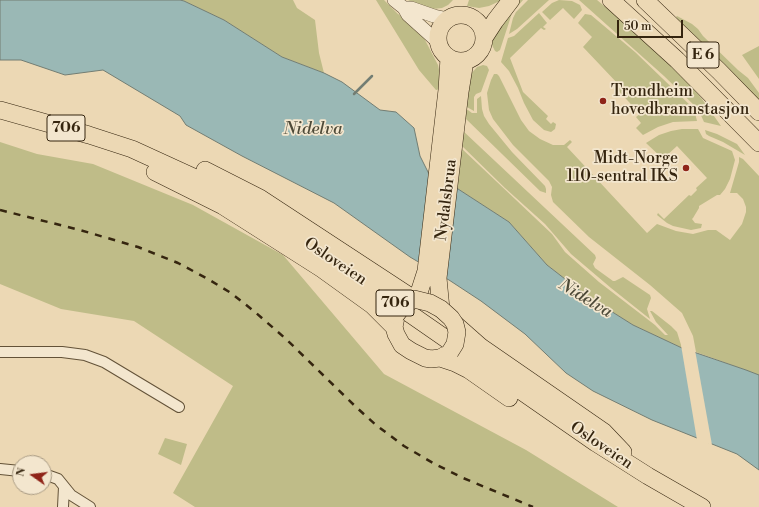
<!DOCTYPE html>
<style>
body{margin:0}
#map{position:relative;width:759px;height:507px;overflow:hidden;background:#ecd8b4;font-family:"Libre Bodoni",serif}
canvas{display:block}
.north{position:absolute;left:12px;top:455px;width:40px;height:40px;box-sizing:border-box;background:#f3e6ce;border:1px solid #a79982;border-radius:50%;rotate:284deg;font-size:11px;font-weight:700;line-height:16px;text-align:center;color:#35250f}
.north::after{content:'';display:block;margin:auto;width:14px;height:18px;background:#8f2418;clip-path:polygon(50% 0,100% 100%,50% 72%,0 100%)}
.scale{position:absolute;left:617px;top:20px;width:66px;height:18px;box-sizing:border-box;border:2px solid #35250f;border-top:0;padding-left:5px;font-size:12px;line-height:14px;white-space:nowrap;color:#35250f;-webkit-text-stroke:3px #f3e6ce;paint-order:stroke}
</style>
<div id="map">
<canvas width="759" height="507"></canvas>
<div class="north">N</div>
<div class="scale">50 m</div>
</div>
<script>
const ctx = document.querySelector('canvas').getContext('2d');
ctx.lineJoin = 'round';
function fillPath(path, color) {
  ctx.fillStyle = color;
  ctx.fill(path, 'evenodd');
}
function toPath(rows) {
  const path = new Path2D();
  for (const r of rows) {
    if (r.length === 3) {
      path.moveTo(r[0] + r[2], r[1]);
      path.arc(r[0], r[1], r[2], 0, 2 * Math.PI);
      continue;
    }
    path.moveTo(r[0], r[1]);
    for (let i = 2; i < r.length; i += 2) path.lineTo(r[i], r[i + 1]);
  }
  return path;
}
function trace(path, color, width, dash) {
  ctx.strokeStyle = color;
  ctx.lineWidth = width;
  ctx.lineCap = dash ? 'butt' : 'round';
  ctx.setLineDash(dash || []);
  ctx.stroke(path);
}
function write(font, color, halo, rows, align = 'center') {
  ctx.font = font + ' "Libre Bodoni",serif';
  ctx.lineWidth = 3.5;
  ctx.setLineDash([]);
  ctx.textBaseline = 'middle';
  ctx.strokeStyle = halo;
  ctx.fillStyle = color;
  for (const [text, x, y, turn = 0] of rows) {
    ctx.save();
    ctx.translate(x, y);
    ctx.rotate((+turn || 0) * Math.PI / 180);
    ctx.textAlign = isNaN(turn) ? turn : align;
    if (halo) ctx.strokeText(text, 0, 0);
    ctx.fillText(text, 0, 0);
    ctx.restore();
  }
}
const green = toPath([
 [182,0,293,0,297,8,315,20,319,53,324,73,282,57,224,20],
 [376,0,384,0,398,14,413,25,424,38,438,65,440,75,441,89,436,90,419,70],
 [408,0,453,0,448,5,442,8,433,9,420,6],
 [469,0,502,0,489,6,479,8,467,6],
 [518,0,523,0,512,13,500,50,497,52,495,51,492,45,493,34],
 [528,0,549,0,517,29,509,34,513,18,516,12],
 [559,0,572,1,580,5,582,10,574,19,563,8,550,20,542,12,552,3],
 [579,0,597,0,621,20,687,81,702,99,721,126,704,122,698,109,664,76],
 [539,13,547,23,543,27,546,29,544,30,541,28,510,58,523,92,548,116,546,119,551,124,553,122,556,124,555,129,551,132,544,130,533,120,524,103,518,88,509,71,501,62,508,38,514,36],
 [585,14,591,15,635,52,662,78,694,109,697,121,673,122,658,127,643,135,636,128,641,123,636,117,640,114,616,88,619,85,583,47,592,37,578,23],
 [677,16,692,24,698,29,703,36,738,70,748,78,759,93,759,100,679,21,676,17],
 [759,46,759,79,742,55],
 [483,65,487,66,489,70,481,92,476,94,474,97,474,111,465,106,470,75,477,67],
 [494,74,497,74,499,76,521,120,529,131,540,139,553,145,564,145,570,140,572,142,567,147,647,233,657,224,676,231,693,234,708,230,716,230,730,240,742,224,746,212,746,207,743,199,737,193,730,193,739,162,739,157,743,159,759,176,759,375,696,352,693,336,682,313,650,285,589,237,553,202,551,195,552,187,549,181,513,145,493,119,489,110,487,93,491,80],
 [481,96,482,109,484,116,489,124,512,152,545,186,546,189,546,193,540,191,464,117,465,108,472,113,477,113,477,99],
 [682,129,698,129,703,138,732,151,735,160,730,179,725,189,720,195,717,195,699,206,699,208,693,218,692,219,695,223,702,224,701,228,691,230,673,226,667,223,657,215,658,213,664,219,689,195,691,196,697,190,696,188,707,178,677,146,663,159,646,143,659,135,671,131],
 [462,130,595,255,596,258,593,264,595,268,613,281,615,281,623,277,650,295,651,298,647,309,650,319,611,288,571,254,545,224,505,188,460,144],
 [705,130,717,134,737,144,745,155,723,142,709,136,706,134],
 [0,142,37,154,93,164,193,205,283,255,384,374,526,450,618,507,195,507,173,493,233,386,134,321,61,309,0,284],
 [460,147,552,234,565,252,599,282,655,325,665,335,668,335,656,322,650,311,652,311,671,326,677,332,682,348,633,325,587,296,547,265,509,222,455,187],
 [165,438,187,444,181,465,158,454]
]);
const water = toPath([
 [0,0,180,0,184,1,224,20,282,57,324,73,342,82,380,110,396,112,414,128,420,156,429,174,455,187,509,222,547,265,587,296,633,325,682,348,746,370,759,375,759,470,737,454,652,420,593,391,566,373,525,334,481,301,449,280,410,257,334,203,242,156,186,125,180,116,103,70,65,75,21,60,0,60,0,0]
]);
const pier = toPath([
 [681,345,695,350,712,445,697,440]
]);
const stream = toPath([
 [354,94,372,76]
]);
const minor = toPath([
 [0,352,62,352,85,355,104,362,179,407],
 [0,469,20,471],
 [44,474,58,479,71,495,90,507],
 [63,507,64,487]
]);
const tertiary = toPath([
 [394,0,404,8,408,15,438,42],
 [404,8,411,8,434,16,448,19]
]);
const trunk = toPath([
 [611,0,677,60,759,143],
 [645,0,719,71,759,112],
 [461,38,23],
 [484,38,495,21,511,0],
 [0,110,89,135,132,149,215,187,269,218,331,259,596,443,648,476,702,507],
 [205,170,260,198,414,299],
 [155,172,223,206,322,269,372,305,394,327],
 [417,299,426,271,447,90,449,58],
 [441,309,438,278,460,92,465,61],
 [396,317,394,327,396,334,402,345,411,351,425,358,431,359,440,358,449,353],
 [455,324,481,347,604,432,623,452],
 [440,358,455,363,469,370,509,398]
]);
const rail = toPath([
 [0,210,80,230,138,247,178,263,208,279,231,293,255,312,286,339,356,407,376,425,404,446,433,463,463,478,533,507]
]);
const trunkBridge = toPath([
 [396,315,402,307,414,299,430,303,441,309,451,318,455,324,457,332,455,344,450,352]
]);
const markers = [
 [603,101,4,"#8f2418"],
 [686,168,4,"#8f2418"]
];
const shields = [
 [703,55,32],
 [66,128,38],
 [395,303,38]
];
const shieldNames = [
 ["E 6",703,55],
 ["706",66,128],
 ["706",395,303]
];
const poiNames = [
 ["Trondheim",611,92],
 ["hovedbrannstasjon",611,110],
 ["Midt-Norge",678,159,"right"],
 ["110-sentral IKS",678,177,"right"]
];
const streetNames = [
 ["Nydalsbrua",447,200,-83],
 ["Osloveien",335,262,34],
 ["Osloveien",601,446,34]
];
const waterNames = [
 ["Nidelva",313,130],
 ["Nidelva",585,299,31]
];
fillPath(green, '#bfbc88');
fillPath(water, '#9ab8b5');
trace(water, '#727d73', 1);
fillPath(pier, '#ecd8b4');
trace(stream, '#727d73', 2.5);
trace(minor, '#635238', 12);
trace(tertiary, '#635238', 14);
trace(trunk, '#35250f', 18);
trace(minor, '#f3e6ce', 10);
trace(tertiary, '#f3e6ce', 13);
trace(trunk, '#ecd8b4', 17);
trace(rail, '#35250f', 2.5, [7, 7]);
trace(trunkBridge, '#35250f', 18, []);
trace(trunkBridge, '#ecd8b4', 17);
for (const [x, y, r, color] of markers) {
  const dot = new Path2D();
  dot.arc(x, y, r, 0, 2 * Math.PI);
  ctx.fillStyle = color;
  ctx.fill(dot);
  trace(dot, '#f3e6ce', 1.5);
}
for (const [x, y, w] of shields) {
  const box = new Path2D();
  box.roundRect(x - w / 2, y - 13, w, 26, 3);
  ctx.fillStyle = '#f3e6ce';
  ctx.fill(box);
  trace(box, '#35250f', 1);
}
write('bold 15px', '#35250f', null, shieldNames);
write('16px', '#35250f', '#f3e6ce', poiNames, 'left');
write('16px', '#35250f', '#f3e6ce', streetNames);
write('italic 17px', '#4e4a38', '#f3e6ce', waterNames);
</script>
